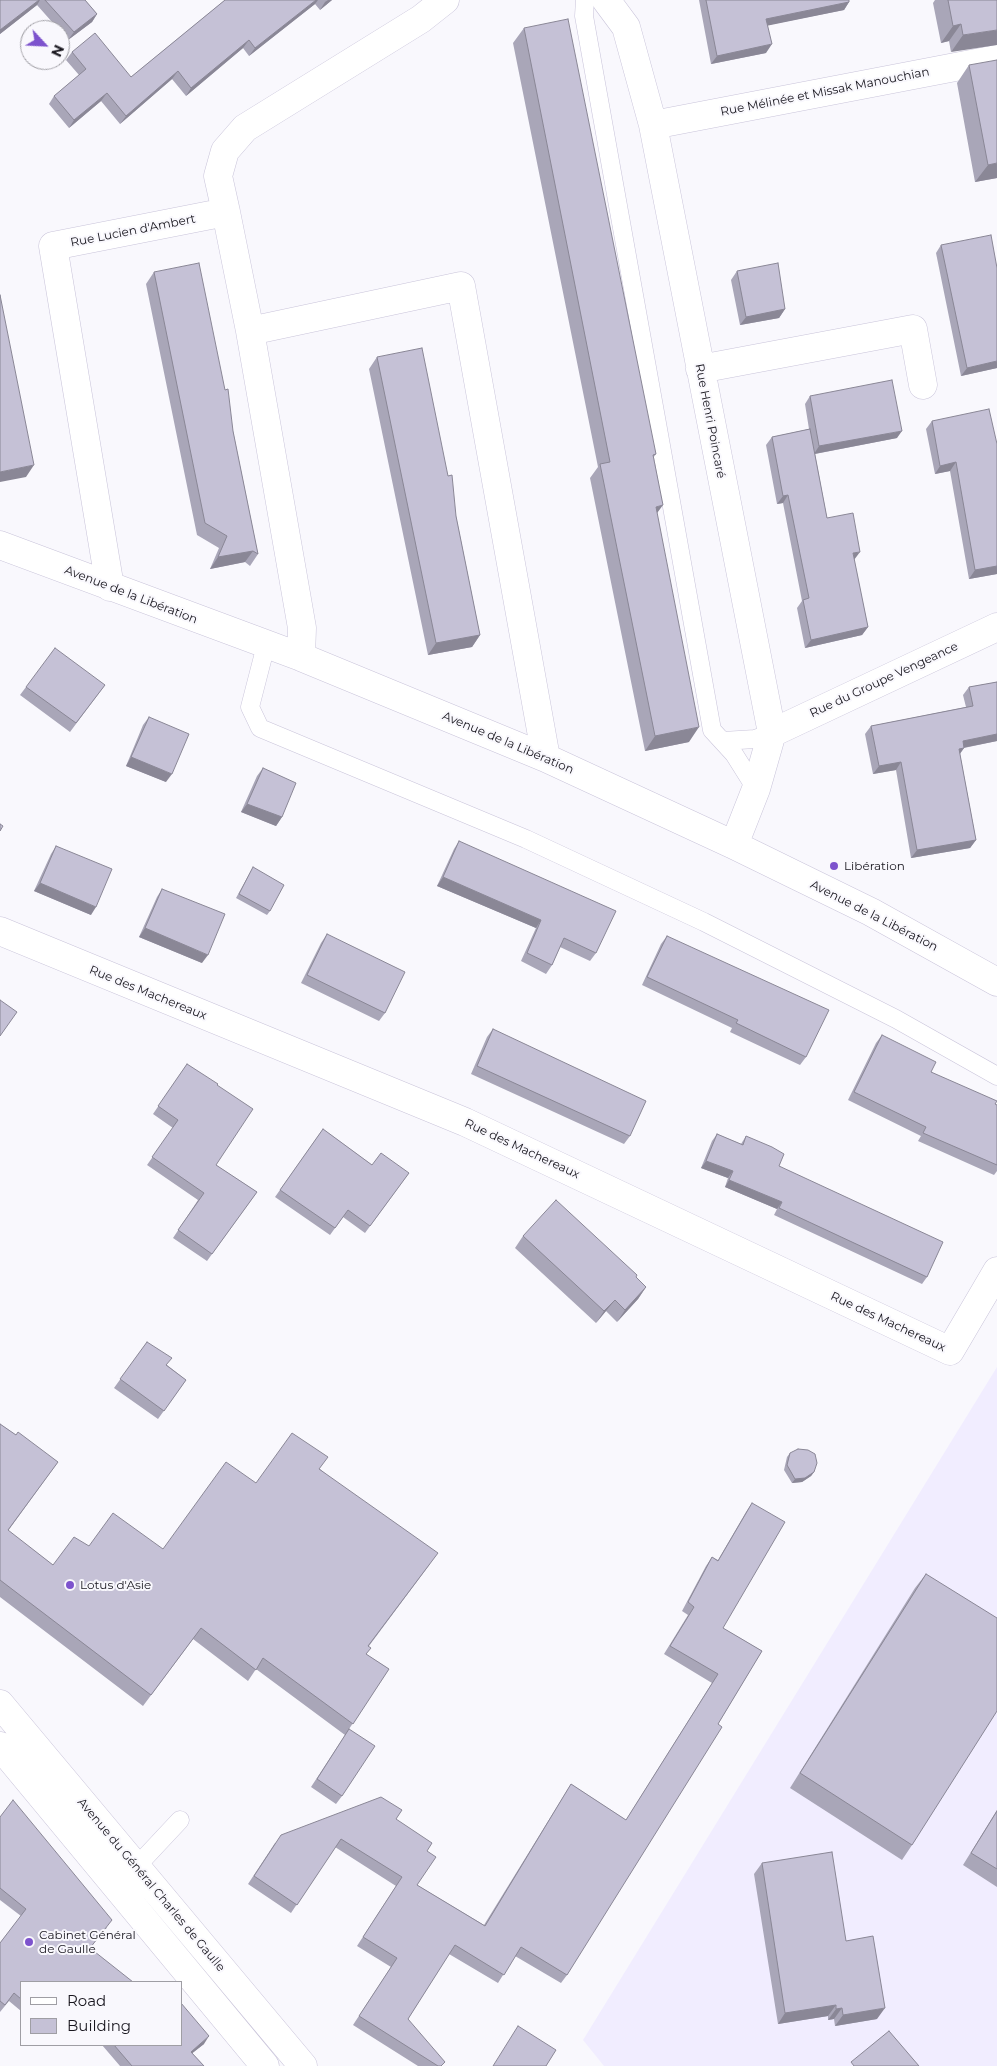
<!DOCTYPE html>
<meta charset="utf-8">
<style>
body{margin:0}
#map{position:relative;width:997px;height:2066px;overflow:hidden;background:#f9f8fd;font-family:Montserrat,sans-serif}
canvas{display:block}
.legend{position:absolute;left:20px;top:1981px;width:162px;height:65px;box-sizing:border-box;background:#f9f8fd;border:1px solid #9f9ea4;margin:0;padding:6px 9px;list-style:none;font-size:15px;color:#18161e}
.legend li{display:flex;align-items:center;gap:10px;height:25px}
.legend b{width:25px;border:1px solid #9f9ea4}
.north{position:absolute;left:20px;top:20px;width:50px;height:50px;box-sizing:border-box;background:#f9f8fd;border:1px solid #9f9ea4;border-radius:50%;rotate:115deg;font-size:14px;font-weight:700;line-height:20px;text-align:center;color:#18161e}
.north::after{content:'';display:block;margin:auto;width:18px;height:22px;background:#7d53cd;clip-path:polygon(50% 0,100% 100%,50% 72%,0 100%)}
</style>
<div id="map">
<canvas width="997" height="2066"></canvas>
<ul class="legend">
<li><b style="height:6px;background:#fff"></b>Road</li>
<li><b style="height:14px;background:#c5c1d6"></b>Building</li>
</ul>
<div class="north">N</div>
</div>
<script>
const ctx = document.querySelector('canvas').getContext('2d');
ctx.lineJoin = 'round';
function fillPath(path, color) {
  ctx.fillStyle = color;
  ctx.fill(path, 'evenodd');
}
function toPath(rows) {
  const path = new Path2D();
  for (const r of rows) {
    path.moveTo(r[0], r[1]);
    for (let i = 2; i < r.length; i += 2) path.lineTo(r[i], r[i + 1]);
  }
  return path;
}
function trace(path, color, width, dash) {
  ctx.strokeStyle = color;
  ctx.lineWidth = width;
  ctx.lineCap = dash ? 'butt' : 'round';
  ctx.setLineDash(dash || []);
  ctx.stroke(path);
}
function write(font, color, halo, rows, align = 'center') {
  ctx.font = font + ' Montserrat,sans-serif';
  ctx.lineWidth = 4;
  ctx.setLineDash([]);
  ctx.textBaseline = 'middle';
  ctx.strokeStyle = halo;
  ctx.fillStyle = color;
  for (const [text, x, y, turn = 0] of rows) {
    ctx.save();
    ctx.translate(x, y);
    ctx.rotate((+turn || 0) * Math.PI / 180);
    ctx.textAlign = isNaN(turn) ? turn : align;
    if (halo) ctx.strokeText(text, 0, 0);
    ctx.fillText(text, 0, 0);
    ctx.restore();
  }
}
const built = toPath([
 [997,1367,997,2066,604,2066,583,2040]
]);
const lane = toPath([
 [585,0,584,16,712,730,734,754,756,789],
 [266,645,250,707,260,728,526,839,704,922,896,1019,997,1076],
 [723,741,755,739,772,733],
 [136,1867,180,1820]
]);
const street = toPath([
 [606,0,626,27,653,125,772,733,756,789,734,845],
 [653,125,997,59],
 [226,212,250,331,302,628,301,657],
 [250,331,461,286,546,758],
 [700,369,913,329,923,385],
 [0,545,301,657,546,758,734,845,871,912,997,982],
 [110,587,53,246,226,212,218,176,225,151,245,128,421,19,445,0],
 [772,733,997,627],
 [0,931,465,1122,950,1351,997,1271]
]);
const primary = toPath([
 [0,1704,303,2066],
 [0,1746,265,2066]
]);
const wall = toPath([
 [0,0,85,0,97,14,92,22,68,40,37,5,0,34],
 [225,0,332,0,320,10,315,4,249,56,243,48,186,96,172,79,120,124,101,101,69,128,49,104,54,96,79,75,66,60,72,52,131,77],
 [699,0,849,0,849,2,844,10,768,25,766,53,711,64],
 [935,0,997,0,951,52,949,41,941,43,933,3],
 [524,28,656,454,653,458,657,514,689,742,645,751,590,478,598,467,513,43],
 [969,65,997,178,975,182,957,83],
 [941,245,997,368,961,376,936,253],
 [737,271,785,309,779,318,740,325,731,280],
 [154,272,233,431,258,554,250,566,245,562,210,569,219,548,197,535,146,284],
 [377,357,456,516,480,635,472,647,428,655,369,369],
 [810,396,897,438,815,454,827,518,854,560,868,627,862,635,805,648,797,608,802,601,783,503,777,504,766,445,772,437,809,429,805,404],
 [932,421,997,444,997,574,969,579,950,471,935,474,926,429],
 [997,682,997,741,964,748,960,754,976,840,970,848,911,858,896,770,873,774,865,734,871,726,966,707,963,695,969,687],
 [105,685,70,732,20,695,26,687],
 [149,717,166,782,126,766,143,725],
 [263,768,282,817,276,826,241,812,257,776],
 [459,841,596,953,590,961,560,947,552,965,546,974,521,961,536,928,437,886,454,849],
 [56,846,91,915,34,891,51,854],
 [253,867,270,911,267,915,236,898],
 [162,889,202,963,139,937,157,897],
 [327,934,385,1013,379,1021,301,983,321,943],
 [667,936,806,1057,800,1065,730,1032,732,1028,642,985,661,944],
 [493,1029,630,1136,624,1144,471,1074,487,1037],
 [882,1035,931,1072,997,1105,997,1171,994,1175,918,1141,921,1136,848,1100,876,1043],
 [187,1064,217,1085,216,1165,257,1192,207,1261,173,1238,198,1200,147,1165,173,1128,153,1114],
 [323,1129,372,1165,409,1173,365,1233,343,1217,330,1235,275,1197],
 [717,1134,741,1144,746,1136,779,1166,927,1277,922,1284,774,1215,777,1209,725,1187,728,1178,701,1168,712,1141],
 [523,1236,636,1277,646,1287,638,1299,617,1322,606,1311,596,1323,515,1248],
 [147,1342,167,1365,186,1380,158,1419,114,1388],
 [0,1424,16,1435,58,1462,8,1531,53,1565,89,1546,163,1549,256,1483,320,1469,430,1564,369,1646,366,1654,389,1669,349,1729,342,1796,336,1804,311,1787,345,1735,256,1669,248,1681,193,1639,143,1706,0,1597],
 [790,1453,814,1472,811,1476,802,1482,792,1483,784,1470,787,1457],
 [752,1503,723,1628,762,1651,567,1975,561,1983,515,1956,498,1983,449,1954,408,2019,438,2066,418,2066,353,2025,391,1967,357,1946,396,1886,335,1847,291,1913,248,1884,275,1843,396,1819,427,1851,417,1885,484,1925,571,1784,626,1820,712,1683,664,1654,688,1615,682,1611,706,1566,712,1557,718,1560,746,1512],
 [926,1574,912,1845,902,1860,790,1788,915,1588],
 [997,1810,997,1887,963,1865],
 [0,1817,107,1928,21,1982,21,2011,9,2001,0,2012,0,1943,21,1916,0,1900],
 [762,1863,846,1941,877,2019,835,2026,834,2019,828,2020,828,2016,778,2024,754,1874],
 [204,2044,192,2053,204,2066,120,2066,102,2045]
]);
const shadedWall = toPath([
 [39,0,40,0,37,5,0,34,0,30],
 [316,0,318,0,315,4,249,56,255,48],
 [328,0,332,0,320,10,325,2],
 [849,2,844,10,761,27,766,19],
 [97,14,92,22,68,40,74,32],
 [961,24,949,41,941,43,953,26],
 [997,30,997,45,951,52,963,35],
 [249,40,243,48,186,96,191,88],
 [772,44,766,53,711,64,717,56],
 [178,71,172,79,120,124,126,116],
 [107,93,101,101,69,128,74,120],
 [997,163,997,178,975,182,988,165],
 [785,309,779,318,740,325,746,317],
 [997,361,997,368,961,376,967,368],
 [902,431,897,438,814,454,819,446],
 [956,462,950,471,935,474,940,466],
 [34,465,26,477,0,482,0,472],
 [788,495,783,503,777,504,783,496],
 [663,505,652,520,656,507],
 [253,551,245,562,210,569,218,557],
 [860,552,854,560,853,553],
 [997,566,997,574,969,579,975,570],
 [868,627,862,635,805,648,811,640],
 [480,635,472,647,428,655,436,643],
 [699,727,689,742,645,751,655,736],
 [997,734,997,741,957,749,963,741],
 [964,748,958,756,959,749],
 [131,757,172,774,166,782,126,766],
 [901,762,896,770,873,774,879,766],
 [247,804,282,817,276,826,241,812],
 [976,840,970,848,911,858,917,850],
 [443,877,541,920,536,928,437,886],
 [40,883,96,907,91,915,34,891],
 [145,928,208,955,202,963,139,937],
 [706,1161,733,1171,728,1178,701,1168],
 [729,1180,782,1202,777,1209,725,1187],
 [646,1287,638,1299,617,1322,625,1310],
 [615,1300,606,1311,596,1323,604,1311],
 [814,1472,811,1476,802,1482,792,1483,795,1479],
 [836,2005,828,2016,778,2024,785,2013],
 [842,2008,834,2019,828,2020,836,2009],
 [885,2008,877,2019,835,2026,843,2015],
 [209,2036,204,2044,185,2059,191,2052]
]);
const building = toPath([
 [0,0,39,0,0,30,0,0],
 [45,0,85,0,97,14,74,32,45,0],
 [225,0,316,0,255,48,249,40,191,88,178,71,126,116,107,93,74,120,54,96,86,69,72,52,95,33,131,77,225,0],
 [706,0,849,0,849,2,766,19,772,44,717,56,706,0],
 [948,0,997,0,997,30,963,35,961,24,953,26,948,0],
 [568,19,656,454,653,455,663,505,656,507,699,727,655,736,600,464,610,462,524,28,568,19],
 [997,60,997,163,988,165,969,65,997,60],
 [991,235,997,268,997,361,967,368,941,245,991,235],
 [199,263,225,390,228,389,233,431,258,554,253,551,218,557,227,536,205,523,154,272,199,263],
 [778,263,785,309,746,317,737,271,778,263],
 [0,295,34,465,0,472,0,295],
 [422,348,448,476,452,475,456,516,480,635,436,643,377,357,422,348],
 [892,380,902,431,819,446,810,396,892,380],
 [989,409,997,444,997,566,975,570,956,462,940,466,932,421,989,409],
 [810,429,827,518,853,513,860,552,853,553,868,627,811,640,803,600,809,598,788,495,783,496,772,437,810,429],
 [55,648,105,685,76,723,26,687,55,648],
 [997,682,997,734,963,741,964,748,959,749,976,840,917,850,901,762,879,766,871,726,973,706,969,687,997,682],
 [149,717,189,734,172,774,131,757,149,717],
 [263,768,296,783,282,817,247,804,263,768],
 [0,824,3,826,0,831,0,824],
 [459,841,616,911,596,953,564,938,552,965,527,953,541,920,443,877,459,841],
 [56,846,112,869,96,907,40,883,56,846],
 [253,867,284,885,270,911,239,894,253,867],
 [162,889,225,914,208,955,145,928,162,889],
 [327,934,405,972,385,1013,307,975,327,934],
 [667,936,829,1010,806,1057,736,1023,738,1020,647,977,667,936],
 [0,1000,17,1012,0,1036,0,1000],
 [493,1029,646,1101,630,1136,477,1066,493,1029],
 [882,1035,936,1062,931,1072,997,1101,995,1104,997,1105,997,1165,923,1133,926,1127,854,1092,882,1035],
 [187,1064,218,1084,217,1085,253,1109,216,1165,257,1192,212,1254,178,1230,204,1193,152,1157,178,1120,158,1106,187,1064],
 [323,1129,372,1165,381,1153,409,1173,370,1226,348,1210,335,1228,280,1190,323,1129],
 [717,1134,743,1145,746,1136,772,1147,784,1154,779,1166,943,1242,927,1277,779,1208,782,1202,729,1180,733,1171,706,1161,717,1134],
 [556,1200,637,1275,636,1277,646,1287,625,1310,615,1300,604,1311,523,1236,556,1200],
 [147,1342,172,1358,166,1365,186,1380,164,1411,120,1379,147,1342],
 [0,1424,16,1435,18,1432,58,1462,8,1530,53,1565,74,1537,89,1546,113,1513,163,1549,226,1462,256,1483,292,1433,328,1457,319,1469,438,1553,368,1646,371,1648,366,1654,389,1669,353,1724,263,1658,256,1670,201,1628,151,1695,0,1580,0,1424],
 [798,1449,808,1450,815,1454,817,1463,814,1472,805,1478,795,1479,787,1465,790,1453,798,1449],
 [752,1503,785,1522,723,1628,762,1651,718,1724,722,1727,567,1975,521,1947,504,1975,455,1945,408,2019,445,2062,441,2066,438,2066,359,2016,397,1958,363,1937,402,1877,341,1839,297,1905,254,1876,281,1835,381,1797,402,1810,396,1819,432,1843,427,1851,436,1857,417,1885,485,1926,571,1784,626,1820,718,1674,670,1646,694,1607,688,1602,712,1557,718,1561,752,1503],
 [926,1574,997,1618,997,1711,912,1845,800,1773,926,1574],
 [349,1729,375,1746,342,1796,317,1779,349,1729],
 [13,1800,112,1920,90,1948,133,1982,21,1982,21,1999,14,1993,5,2005,0,2001,0,1943,26,1909,0,1888,0,1817,13,1800],
 [997,1811,997,1869,971,1853,997,1811],
 [832,1852,846,1941,873,1936,885,2008,843,2015,842,2008,836,2009,836,2005,785,2013,762,1863,832,1852],
 [181,2003,209,2036,191,2052,204,2066,132,2066,114,2045,181,2045,181,2003],
 [518,2026,556,2050,546,2066,493,2066,518,2026],
 [889,2031,919,2066,854,2066,851,2062,889,2031]
]);
const markers = [
 [834,866,5,"#7d53cd"],
 [70,1585,5,"#7d53cd"],
 [29,1942,5,"#7d53cd"]
];
const streetNames = [
 ["Rue Mélinée et Missak Manouchian",825,92,-11],
 ["Rue Lucien d'Ambert",133,231,-11],
 ["Rue Henri Poincaré",710,421,79],
 ["Avenue de la Libération",131,595,21],
 ["Rue du Groupe Vengeance",884,680,-25],
 ["Avenue de la Libération",508,743,23],
 ["Avenue de la Libération",874,916,27],
 ["Rue des Machereaux",148,993,22],
 ["Rue des Machereaux",522,1149,25],
 ["Rue des Machereaux",888,1322,25],
 ["Avenue du Général Charles de Gaulle",151,1885,50]
];
const poiNames = [
 ["Libération",844,866],
 ["Lotus d'Asie",80,1585],
 ["Cabinet Général",39,1935],
 ["de Gaulle",39,1949]
];
fillPath(built, '#f1edff');
trace(lane, '#c9c4da', 19);
trace(street, '#c9c4da', 29);
trace(primary, '#c9c4da', 29);
trace(lane, '#fff', 18);
trace(street, '#fff', 28);
trace(primary, '#fff', 28);
fillPath(wall, '#a9a6b8');
fillPath(shadedWall, '#8a8796');
fillPath(building, '#c5c1d6');
trace(building, '#8a8796', 1);
for (const [x, y, r, color] of markers) {
  const dot = new Path2D();
  dot.arc(x, y, r, 0, 2 * Math.PI);
  ctx.fillStyle = color;
  ctx.fill(dot);
  trace(dot, '#f9f8fd', 2);
}
write('12px', '#18161e', '#f9f8fd', streetNames);
write('12px', '#18161e', '#f9f8fd', poiNames, 'left');
</script>
